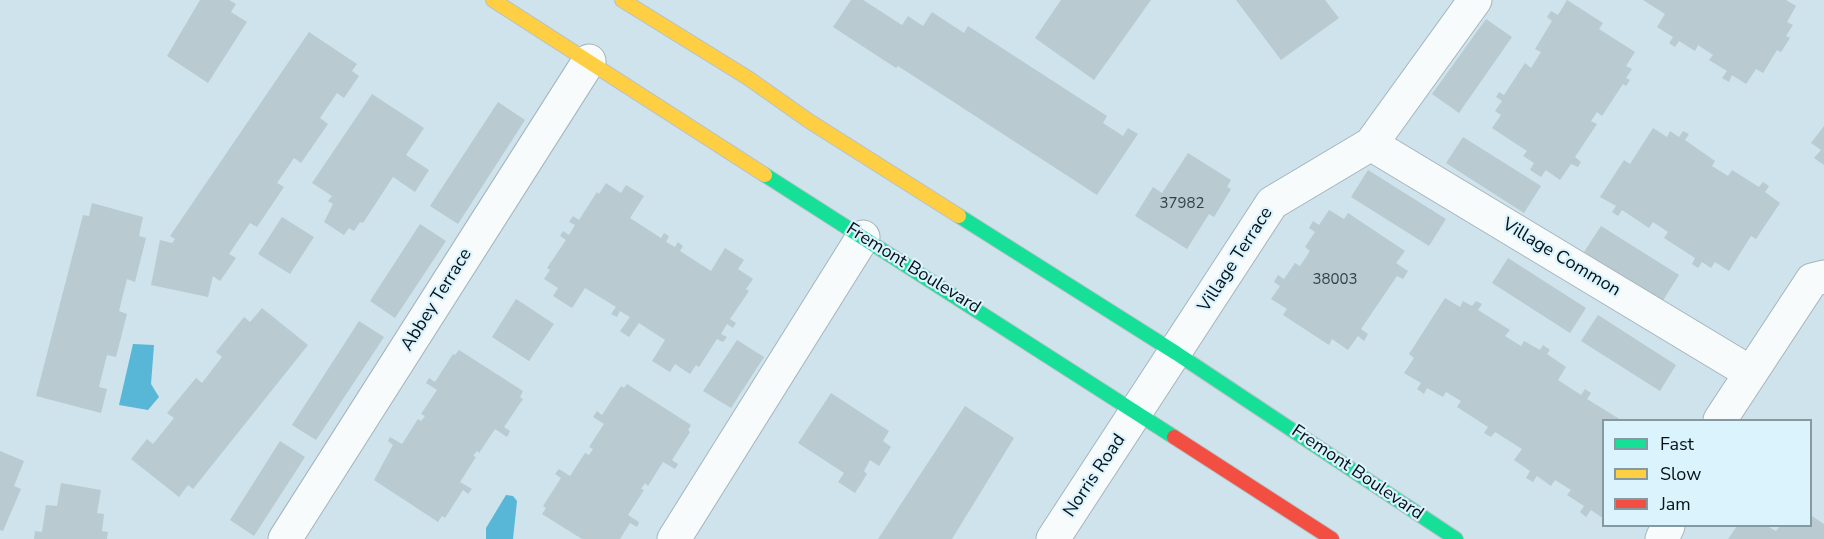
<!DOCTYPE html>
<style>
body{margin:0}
#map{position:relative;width:1824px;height:539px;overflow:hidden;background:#cee3ec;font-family:"Nunito Sans",sans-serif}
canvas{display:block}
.legend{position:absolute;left:1602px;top:419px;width:210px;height:108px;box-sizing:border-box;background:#dbf3fd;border:2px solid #8599a1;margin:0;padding:8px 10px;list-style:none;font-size:18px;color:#041217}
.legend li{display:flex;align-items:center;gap:12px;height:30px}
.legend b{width:30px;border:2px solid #8599a1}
</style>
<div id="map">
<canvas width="1824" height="539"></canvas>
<ul class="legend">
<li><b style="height:8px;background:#16e098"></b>Fast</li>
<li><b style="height:8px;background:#ffcf43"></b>Slow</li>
<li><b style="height:8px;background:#f24e42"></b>Jam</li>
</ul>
</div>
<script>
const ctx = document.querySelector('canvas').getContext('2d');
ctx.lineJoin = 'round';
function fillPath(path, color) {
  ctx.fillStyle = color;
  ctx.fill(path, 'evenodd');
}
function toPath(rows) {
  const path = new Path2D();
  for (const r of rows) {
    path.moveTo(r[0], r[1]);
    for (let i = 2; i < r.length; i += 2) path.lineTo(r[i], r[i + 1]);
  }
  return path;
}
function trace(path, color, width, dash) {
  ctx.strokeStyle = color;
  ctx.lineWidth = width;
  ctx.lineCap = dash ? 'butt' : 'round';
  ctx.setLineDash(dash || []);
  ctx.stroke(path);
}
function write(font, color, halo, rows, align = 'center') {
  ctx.font = font + ' "Nunito Sans",sans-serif';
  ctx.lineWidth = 4.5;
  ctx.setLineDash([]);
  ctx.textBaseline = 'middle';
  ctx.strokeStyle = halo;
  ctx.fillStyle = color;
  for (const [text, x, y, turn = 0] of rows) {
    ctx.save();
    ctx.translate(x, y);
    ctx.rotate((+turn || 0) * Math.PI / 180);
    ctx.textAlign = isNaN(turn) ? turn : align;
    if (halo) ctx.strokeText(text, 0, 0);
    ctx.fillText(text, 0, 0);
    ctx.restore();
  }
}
const water = toPath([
 [133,344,154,345,151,384,159,397,148,410,119,405],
 [506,495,513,496,517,501,513,539,486,539,486,528]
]);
const building = toPath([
 [200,0,229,0,236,4,231,12,247,22,208,83,167,56],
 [851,0,863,0,902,25,908,16,923,26,932,12,964,33,968,26,1107,116,1103,123,1123,136,1128,128,1138,134,1097,195,898,66,896,68,833,27],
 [1061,0,1151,0,1094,80,1035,38],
 [1236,0,1325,0,1339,18,1281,60],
 [1567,0,1603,23,1599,29,1635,52,1626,66,1632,69,1626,78,1630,80,1626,86,1623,84,1602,116,1597,112,1591,121,1597,124,1575,157,1581,162,1578,167,1571,164,1560,180,1546,170,1541,177,1530,170,1534,163,1523,156,1527,151,1492,128,1501,115,1495,111,1502,101,1496,97,1499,92,1504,95,1525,63,1531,68,1541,52,1535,49,1552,21,1547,17,1551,11,1558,15],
 [1643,0,1786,0,1796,6,1787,22,1793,25,1786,36,1790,38,1781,52,1777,50,1763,73,1756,69,1746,84,1732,75,1729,82,1722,78,1727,71,1709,60,1713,55,1698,45,1695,51,1679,41,1675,47,1669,43,1673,37,1657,27,1665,14],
 [1486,19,1512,37,1459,113,1432,94],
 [309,32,357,64,352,71,359,76,344,98,337,93,320,118,328,124,301,163,294,158,277,183,284,187,257,227,250,223,229,254,236,258,220,281,213,276,208,297,151,285,160,240,172,243,175,239,170,236],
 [372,94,424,128,406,155,429,170,415,192,393,177,363,223,360,222,354,231,349,228,344,235,324,222,333,204,328,201,332,196,312,183],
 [498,102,525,120,458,224,430,206],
 [1824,126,1824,165,1814,158,1821,150,1811,143],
 [1653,128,1667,137,1670,131,1679,137,1683,131,1689,134,1685,140,1715,161,1712,166,1728,176,1732,170,1759,187,1763,182,1769,186,1765,192,1780,203,1756,239,1751,236,1729,271,1715,262,1711,268,1702,262,1698,268,1692,264,1695,258,1664,238,1668,232,1653,222,1649,228,1622,210,1618,216,1612,212,1616,206,1600,197,1624,160,1630,164],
 [1463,137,1541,186,1524,213,1446,163],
 [1188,153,1231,180,1227,187,1231,189,1214,217,1209,214,1187,249,1135,216,1153,187,1162,193],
 [1368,170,1446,219,1429,246,1351,197],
 [606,183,621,193,626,185,644,196,630,218,661,238,664,233,669,236,666,242,675,247,678,242,683,246,680,251,711,271,725,248,744,260,738,269,753,279,746,289,749,291,730,319,736,323,733,328,727,324,721,334,727,337,723,342,717,339,699,367,696,365,690,374,675,364,670,372,652,361,665,340,639,323,629,337,620,331,630,317,620,311,617,317,611,314,616,307,585,288,572,308,553,296,558,288,544,279,550,270,547,268,566,240,560,236,563,231,569,235,575,225,569,222,573,216,579,220,597,192,599,194],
 [92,203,143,217,139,236,146,238,135,282,127,279,119,311,127,314,116,357,107,355,99,387,107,389,101,413,36,396,83,215,89,216],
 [1329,210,1344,219,1348,213,1405,251,1396,263,1408,271,1403,279,1397,276,1361,329,1368,334,1364,341,1358,336,1348,350,1332,339,1329,345,1283,315,1287,309,1271,299,1280,286,1274,282,1278,275,1284,279,1295,263,1300,266,1310,251,1305,247,1315,232,1309,228,1313,221,1319,225],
 [282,217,314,237,290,274,258,254],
 [420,224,446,241,395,318,370,301],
 [1601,226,1679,275,1662,302,1584,252],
 [1508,258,1586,308,1570,333,1492,283],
 [1445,298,1460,307,1463,301,1472,306,1476,301,1482,304,1478,310,1510,330,1505,336,1521,346,1524,341,1540,350,1543,345,1550,350,1547,354,1566,367,1558,380,1581,395,1585,389,1591,393,1587,399,1621,420,1604,420,1604,519,1591,510,1586,517,1580,512,1584,506,1567,495,1571,490,1555,480,1551,486,1537,476,1533,482,1526,478,1530,471,1514,460,1522,449,1495,432,1491,437,1484,433,1488,427,1457,407,1461,401,1446,392,1443,397,1427,388,1424,394,1417,389,1421,383,1404,373,1414,358,1409,354],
 [516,299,554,324,529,361,492,337],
 [262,308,308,345,193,489,188,485,179,497,131,459,147,439,153,444,174,418,167,413,196,378,202,383,222,357,216,352,244,317,250,322],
 [1598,315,1676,365,1660,391,1581,341],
 [359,321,384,337,316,440,292,425],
 [737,340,764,357,731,408,703,391],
 [459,350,523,391,520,397,523,399,504,427,510,431,507,437,495,429,479,453,477,451,473,456,476,457,460,482,472,489,468,494,463,490,445,518,442,516,438,522,374,480,393,445,388,441,390,437,402,444,418,419,421,421,425,416,421,414,437,390,426,383,429,378,435,382,453,354,455,355],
 [627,384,691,425,688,430,690,432,672,460,678,464,675,469,663,462,648,486,645,483,641,489,644,490,628,515,639,522,637,527,630,523,620,539,582,539,542,514,546,508,543,506,561,478,555,474,559,469,570,476,585,453,589,455,593,449,589,447,604,424,593,417,597,411,602,415,621,386,624,388],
 [831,393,889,431,883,441,891,447,879,466,870,460,864,471,867,474,855,493,838,482,844,473,798,443],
 [965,406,1014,438,952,539,878,539],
 [280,441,305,457,254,536,230,520],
 [0,451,24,461,14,486,21,489,3,531,0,530],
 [61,483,101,490,97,513,104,514,102,531,108,532,107,539,34,539,35,531,42,532,46,505,57,506],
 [1810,515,1824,524,1824,539,1728,539,1737,526,1767,526,1776,531,1780,526,1810,526]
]);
const street = toPath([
 [1371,144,1751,373],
 [1720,420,1812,280,1824,277],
 [285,539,589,61],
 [674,539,863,237],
 [1053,539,1272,203,1371,144,1475,0],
 [1662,539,1668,526]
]);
const fast = toPath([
 [765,175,1174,437],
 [959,216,1176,353,1456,539]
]);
const slow = toPath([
 [493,0,765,175],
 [622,0,748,78,809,121,959,216]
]);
const jam = toPath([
 [1174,437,1332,539]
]);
const numberNames = [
 ["37982",1182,204],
 ["38003",1335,280]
];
const streetNames = [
 ["Village Common",1561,258,31],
 ["Village Terrace",1236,260,-57],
 ["Fremont Boulevard",913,269,32],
 ["Abbey Terrace",437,300,-58],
 ["Fremont Boulevard",1357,473,34],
 ["Norris Road",1095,476,-56]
];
fillPath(water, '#58b7d6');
fillPath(building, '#b9cad1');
trace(street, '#a4b5bc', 35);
trace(fast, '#b7c1c5', 16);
trace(slow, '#b7c1c5', 16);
trace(jam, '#b7c1c5', 16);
trace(street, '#f8fbfc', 33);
trace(fast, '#16e098', 14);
trace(slow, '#ffcf43', 14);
trace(jam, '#f24e42', 14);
write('15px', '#334248', null, numberNames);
write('18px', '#041217', '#dbf3fd', streetNames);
</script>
